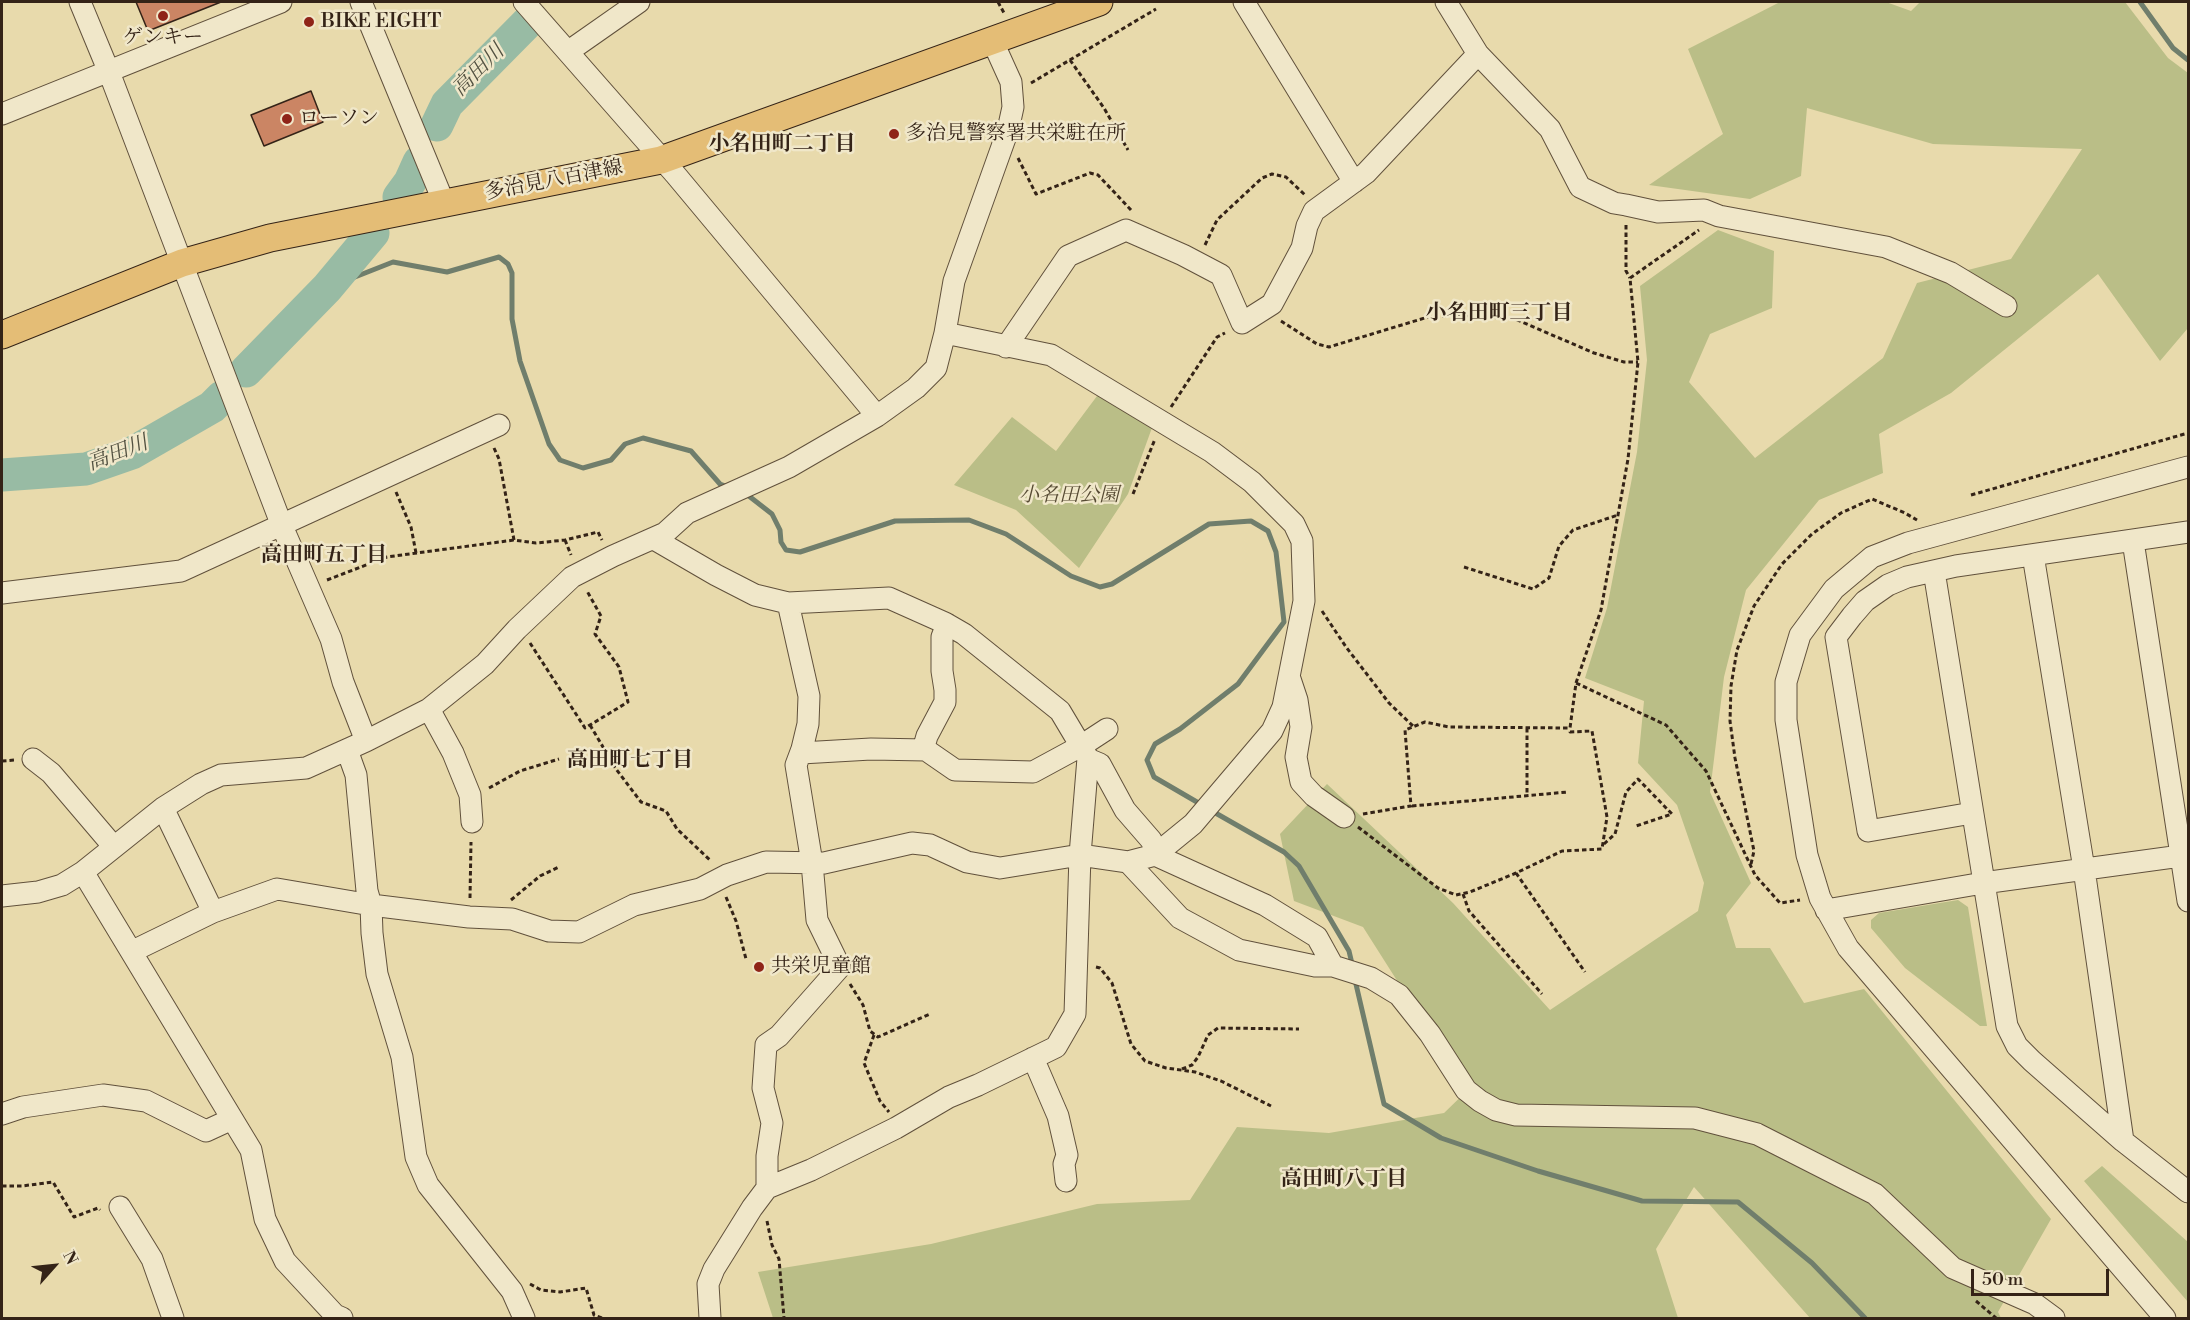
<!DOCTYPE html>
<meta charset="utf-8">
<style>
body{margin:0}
#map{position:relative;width:2190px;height:1320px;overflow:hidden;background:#e8daac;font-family:"Libre Bodoni",serif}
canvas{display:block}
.frame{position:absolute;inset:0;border:3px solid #342317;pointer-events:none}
.north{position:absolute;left:24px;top:1236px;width:60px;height:60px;-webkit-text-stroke:4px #f0e7c9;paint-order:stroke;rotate:63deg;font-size:16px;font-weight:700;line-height:24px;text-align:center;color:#342317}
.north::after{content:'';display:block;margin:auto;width:21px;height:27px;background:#342317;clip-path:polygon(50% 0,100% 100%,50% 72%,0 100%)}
.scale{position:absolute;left:1971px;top:1269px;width:138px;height:27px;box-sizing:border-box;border:3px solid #342317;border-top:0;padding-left:8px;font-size:18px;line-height:21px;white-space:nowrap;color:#342317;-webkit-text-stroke:4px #f0e7c9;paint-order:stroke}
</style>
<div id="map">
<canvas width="2190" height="1320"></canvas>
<div class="frame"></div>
<div class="north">N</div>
<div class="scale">50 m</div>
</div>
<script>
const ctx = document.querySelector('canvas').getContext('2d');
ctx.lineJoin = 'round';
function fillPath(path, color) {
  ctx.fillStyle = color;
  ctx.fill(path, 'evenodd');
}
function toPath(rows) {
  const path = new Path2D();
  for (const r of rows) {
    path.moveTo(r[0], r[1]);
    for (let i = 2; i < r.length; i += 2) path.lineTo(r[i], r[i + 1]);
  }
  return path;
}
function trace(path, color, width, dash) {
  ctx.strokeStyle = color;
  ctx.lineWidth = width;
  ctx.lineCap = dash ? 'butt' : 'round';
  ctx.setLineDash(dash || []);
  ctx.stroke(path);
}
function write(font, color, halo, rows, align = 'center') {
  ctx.font = font + ' "Libre Bodoni","Noto Serif JP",serif';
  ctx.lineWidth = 5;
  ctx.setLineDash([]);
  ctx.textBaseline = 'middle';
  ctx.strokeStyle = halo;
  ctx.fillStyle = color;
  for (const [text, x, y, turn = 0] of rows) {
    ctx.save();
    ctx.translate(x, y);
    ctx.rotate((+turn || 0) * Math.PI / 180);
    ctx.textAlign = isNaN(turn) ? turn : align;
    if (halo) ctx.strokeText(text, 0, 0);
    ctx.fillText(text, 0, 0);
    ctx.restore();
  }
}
const green = toPath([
 [1780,2,1886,2,1911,11,1920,2,2125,2,2168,58,2188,73,2188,328,2160,361,2098,274,1951,393,1879,434,1883,473,1819,500,1746,590,1724,677,1710,792,1751,883,1726,915,1736,948,1770,948,1804,1003,1864,989,2051,1219,1998,1312,2001,1318,1810,1318,1694,1187,1656,1249,1678,1318,773,1318,758,1272,931,1244,1097,1204,1190,1200,1237,1127,1329,1133,1444,1113,1475,1083,1403,990,1363,927,1294,901,1280,834,1327,784,1453,903,1550,1010,1698,911,1704,883,1677,805,1638,763,1644,701,1585,678,1607,608,1637,452,1647,360,1640,286,1718,230,1774,251,1772,308,1710,334,1689,382,1755,458,1883,358,1917,283,2011,259,2082,149,1933,144,1807,108,1801,176,1750,199,1649,185,1723,134,1688,49],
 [1100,392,1153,425,1128,494,1079,568,1016,510,954,485,1012,417,1056,451],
 [1958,900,1968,907,1987,1026,1980,1026,1905,968,1871,928,1871,920,1879,913],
 [2102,1166,2188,1242,2188,1302,2084,1181]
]);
const stream = toPath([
 [2140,2,2173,48,2188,60],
 [327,288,393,262,447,272,499,257,508,264,512,273,512,319,520,361,549,444,560,460,583,468,611,460,625,444,643,438,691,451,720,484,728,487],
 [745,493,772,514,780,530,781,542,786,550,800,552,895,521,969,520,1006,534,1071,576,1100,587,1112,584,1209,524,1251,521,1268,531,1276,552,1284,622,1238,684,1180,729,1155,744,1147,760,1154,777,1202,805],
 [1212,811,1284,852,1299,866,1349,951,1353,968],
 [1355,980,1384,1104,1441,1138,1538,1171,1642,1201,1738,1202,1812,1263,1865,1318]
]);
const river = toPath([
 [437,125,447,104,528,22],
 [399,197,410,182,419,162],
 [246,371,327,288,373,233],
 [2,475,86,469,132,453,212,407,222,397]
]);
const building = toPath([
 [136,2,221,2,148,31,136,2],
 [311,91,323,122,264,146,251,115,311,91]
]);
const path = toPath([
 [998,2,1004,13],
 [1070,60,1104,108,1128,150],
 [1031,83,1156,9],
 [1018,158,1036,194,1090,173,1098,175,1132,211],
 [1626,225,1626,271,1630,278],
 [1205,245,1217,220,1262,178,1272,174,1286,177,1305,195],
 [1281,321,1317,344,1329,347,1428,317,1456,315,1515,319,1594,353,1624,362,1638,362],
 [1171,407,1217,337,1225,333],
 [494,448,499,459,514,540,536,543,565,540,598,532,602,540],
 [396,492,411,527,416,553],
 [1133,494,1155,439],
 [1971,495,2188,433],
 [565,540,571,555],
 [1464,567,1533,589,1549,578,1559,546,1573,530,1618,515],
 [327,580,387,557,514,540],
 [1322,611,1346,647,1389,703,1414,727],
 [530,643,585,728,628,702,619,667,595,634,601,616,587,591],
 [1576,683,1601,610,1628,459,1638,362,1630,278,1699,230],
 [590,725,616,769,641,802,666,811,677,829,711,861],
 [1527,728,1527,796],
 [2,761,15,760],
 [489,788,520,771,559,759],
 [1412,806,1568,792],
 [1363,814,1411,806,1405,730,1425,722,1449,727,1570,728,1576,683,1666,725,1706,771,1755,875,1780,903,1800,900],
 [1358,827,1438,888,1456,895,1470,892,1516,873,1562,851,1602,849,1607,817,1592,731,1570,732,1570,729],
 [1604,844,1615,834,1626,792,1638,779,1672,814,1636,826],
 [1751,864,1754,851,1735,758,1730,721,1731,686,1737,650,1754,606,1782,564,1812,534,1841,513,1872,499,1905,513,1917,520],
 [1516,873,1585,972],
 [1463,894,1469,911,1542,994],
 [726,897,736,921,746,959],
 [470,898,471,842],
 [511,900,540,876,559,867],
 [1096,967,1100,968,1112,983,1131,1044,1145,1061,1166,1068,1195,1072,1221,1081,1271,1106],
 [850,984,863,1005,870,1031,878,1037,930,1014],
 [874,1035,864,1063,880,1101,889,1112],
 [1182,1069,1192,1065,1198,1057,1208,1035,1218,1028,1299,1029],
 [2,1186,22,1186,53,1182,74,1217,98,1208,100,1210],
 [767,1221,772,1245,779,1259,784,1318],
 [530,1284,541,1290,560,1292,586,1288,594,1315,602,1318],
 [1976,1301,1996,1318]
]);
const minor = toPath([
 [80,2,109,72,282,526,331,639,343,682,366,741],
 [361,2,444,203],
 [524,2,675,174,877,416],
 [1244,2,1354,182],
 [1446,2,1478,54,1550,129,1580,187,1614,203,1626,205,1658,212,1704,210,1719,216,1886,247,1951,273,2006,306],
 [569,51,639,2],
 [2,114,281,2],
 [1006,347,1068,256,1126,230,1183,255,1221,275,1242,323,1272,304,1302,248,1307,226,1314,211,1366,173,1478,54],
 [654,539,716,575,755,595,788,603,889,598,945,623,964,634,1060,711,1088,758,1080,855,1075,1014,1056,1047,978,1085,949,1097,896,1128,811,1170,767,1188,752,1208,714,1269,708,1284,710,1318],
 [2133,541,2188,901],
 [2033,555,2084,869,2123,1141],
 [1934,571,2007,1026,2017,1046,2032,1061,2123,1141,2188,1192],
 [2,593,181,571,499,425],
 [1290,679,1297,700,1301,727,1296,757,1301,782,1314,796,1344,817],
 [429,709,453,753,470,795,472,822],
 [347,750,356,775,367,891,371,905,372,933,377,974,402,1057,416,1157,428,1185,512,1291,524,1318],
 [923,750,927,736,945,702,945,690,942,671,942,637,947,624],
 [801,753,871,749,926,750,955,770,1033,772,1081,746,1107,729],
 [33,759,51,773,114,847],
 [1088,759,1100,764,1125,810,1151,840,1157,853],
 [163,808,213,912],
 [1972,813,1868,831,1836,637,1852,616,1865,601,1888,585,1907,577,1956,566,2188,532],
 [1155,855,1265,905,1317,937,1333,966,1371,978,1399,995,1430,1034,1466,1090,1480,1101,1496,1110,1516,1115,1695,1118,1757,1134,1875,1194,1953,1268,2035,1304,2054,1318],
 [1128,862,1180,918,1239,950,1315,966,1333,966],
 [83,872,251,1150,265,1219,285,1261,335,1315,342,1318],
 [2,896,38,892,62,885,83,872,163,808,201,784,221,775,306,768,366,741,429,709,485,664,517,629,572,577,613,556,665,533,687,513,789,467,877,416,916,388,936,368,945,333,954,281,1008,130,1013,107,1011,82,992,40],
 [1826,910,1983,883,2188,855],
 [133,951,213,912,277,889,371,905,469,917,512,919,549,931,579,932,634,905,700,889,727,875,766,862,824,863,912,843,930,845,967,862,1000,868,1080,855,1128,862,1155,855,1193,824,1272,731,1283,707,1304,601,1302,541,1294,524,1252,482,1212,452,1051,355,945,333],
 [1033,1058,1058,1116,1067,1155,1064,1164,1066,1181],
 [2,1114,23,1107,103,1095,146,1101,206,1131,232,1119],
 [767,1188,767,1156,772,1123,763,1088,766,1045,779,1036,840,967,817,920,812,863,796,765,802,749,808,724,809,696,788,603],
 [120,1207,152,1259,173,1318],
 [2165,1318,1848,948,1820,898,1807,855,1786,720,1786,682,1800,635,1834,589,1872,557,1908,543,2188,467]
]);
const major = toPath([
 [2,335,182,263,270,238,661,160,1099,2]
]);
const markers = [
 [163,16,6,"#8f2418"],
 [309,22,6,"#8f2418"],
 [287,119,6,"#8f2418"],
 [894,134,6,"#8f2418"],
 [759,967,6,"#8f2418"]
];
const poiNames = [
 ["BIKE EIGHT",321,22],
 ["ゲンキー",163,38,"center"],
 ["ローソン",299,119],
 ["多治見警察署共栄駐在所",906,134],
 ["共栄児童館",771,967]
];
const streetNames = [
 ["多治見八百津線",554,181,-11]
];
const parkNames = [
 ["小名田公園",1069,496]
];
const waterNames = [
 ["高田川",479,71,-45],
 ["高田川",118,454,-21]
];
const neighbourhoodNames = [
 ["小名田町二丁目",782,145],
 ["小名田町三丁目",1499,314],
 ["高田町五丁目",324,556],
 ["高田町七丁目",630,761],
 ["高田町八丁目",1344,1180]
];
fillPath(green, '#babe87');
trace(stream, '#707e6c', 5);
trace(river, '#98bba4', 33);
fillPath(building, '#cb8564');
trace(building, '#342317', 1.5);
trace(minor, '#61513c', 23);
trace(major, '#342317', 29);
trace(path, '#342317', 3, [4.5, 3]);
trace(minor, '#f0e7c9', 21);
trace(major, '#e4bd76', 27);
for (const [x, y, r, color] of markers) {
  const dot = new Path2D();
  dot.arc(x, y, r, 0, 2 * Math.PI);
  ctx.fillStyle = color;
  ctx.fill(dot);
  trace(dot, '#f0e7c9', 2);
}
write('20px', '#342317', '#f0e7c9', poiNames, 'left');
write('20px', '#342317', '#f0e7c9', streetNames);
write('italic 20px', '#564a33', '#f0e7c9', parkNames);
write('italic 21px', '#525141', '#f0e7c9', waterNames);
write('bold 21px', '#342317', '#f0e7c9', neighbourhoodNames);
</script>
